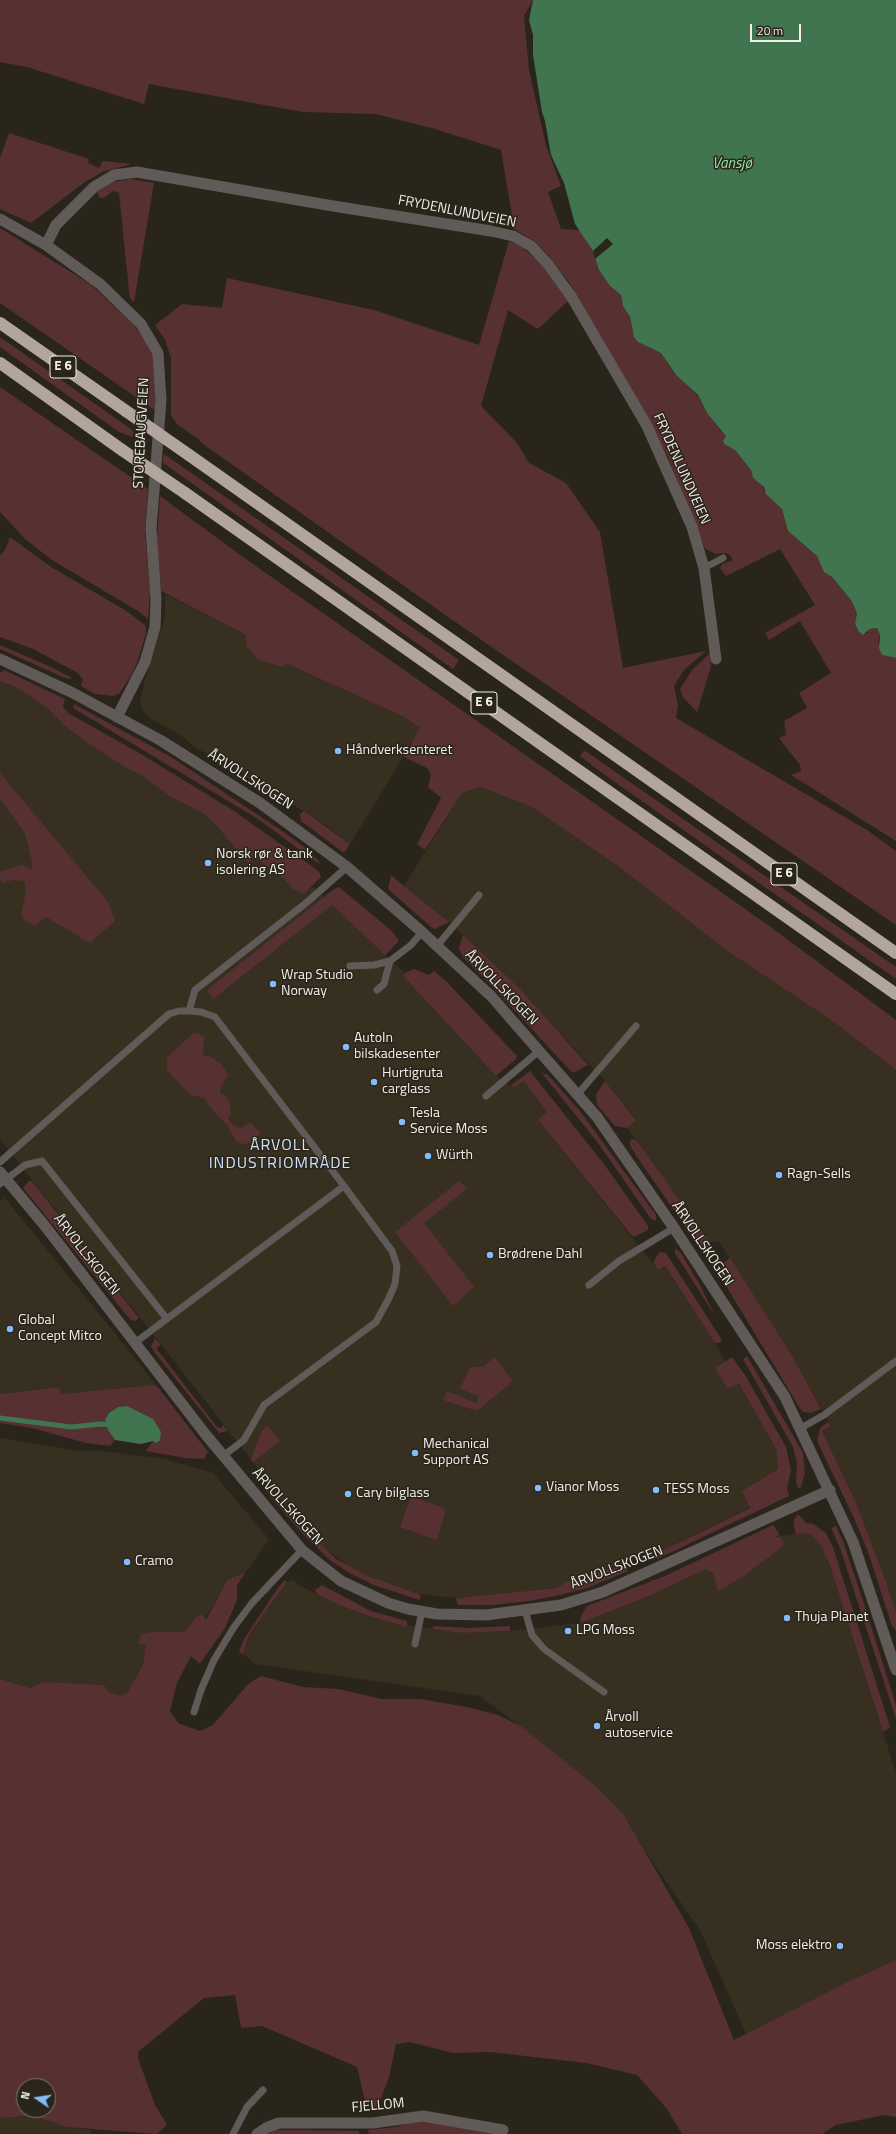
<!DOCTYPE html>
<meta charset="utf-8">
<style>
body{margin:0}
#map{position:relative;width:896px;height:2134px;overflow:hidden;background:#2a251b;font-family:"Titillium Web",sans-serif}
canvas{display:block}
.north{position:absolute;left:16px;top:2078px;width:40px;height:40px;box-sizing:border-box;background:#2a251b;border:1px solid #7a766d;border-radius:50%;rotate:283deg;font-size:11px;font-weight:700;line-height:16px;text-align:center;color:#f2efe9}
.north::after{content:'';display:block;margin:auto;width:14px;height:18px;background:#84bcfb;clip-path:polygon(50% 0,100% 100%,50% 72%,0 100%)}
.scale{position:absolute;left:750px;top:24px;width:51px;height:18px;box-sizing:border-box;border:2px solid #f2efe9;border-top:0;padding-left:5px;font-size:12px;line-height:14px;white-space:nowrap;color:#f2efe9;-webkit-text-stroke:3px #2a251b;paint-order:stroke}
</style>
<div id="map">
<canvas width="896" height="2134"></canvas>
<div class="north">N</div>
<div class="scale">20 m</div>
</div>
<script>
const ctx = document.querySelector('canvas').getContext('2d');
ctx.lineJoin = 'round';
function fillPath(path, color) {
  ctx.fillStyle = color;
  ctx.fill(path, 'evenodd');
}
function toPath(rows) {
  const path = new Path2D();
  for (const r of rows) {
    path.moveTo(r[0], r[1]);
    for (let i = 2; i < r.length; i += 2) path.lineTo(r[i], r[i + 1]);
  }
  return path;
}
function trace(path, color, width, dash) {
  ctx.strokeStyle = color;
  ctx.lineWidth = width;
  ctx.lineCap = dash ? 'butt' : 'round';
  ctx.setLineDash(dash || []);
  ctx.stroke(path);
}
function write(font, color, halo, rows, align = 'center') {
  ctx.font = font + ' "Titillium Web",sans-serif';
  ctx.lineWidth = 3;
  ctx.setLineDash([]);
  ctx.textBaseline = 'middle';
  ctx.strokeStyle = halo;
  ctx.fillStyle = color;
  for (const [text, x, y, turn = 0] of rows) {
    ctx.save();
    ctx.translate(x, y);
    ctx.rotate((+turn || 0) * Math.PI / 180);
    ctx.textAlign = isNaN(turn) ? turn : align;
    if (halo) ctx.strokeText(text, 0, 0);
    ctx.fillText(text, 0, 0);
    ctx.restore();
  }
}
const built = toPath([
 [165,594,246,635,281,667,286,664,404,717,421,728,350,844,324,824,246,775,196,748,182,736,150,718,143,711,140,701,144,684,165,617],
 [0,681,14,686,46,707,65,726,89,744,126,768,143,776,171,797,204,814,215,824,249,862,254,858,279,874,293,889,304,893,313,887,405,973,403,976,496,1076,514,1088,524,1081,547,1112,538,1120,658,1270,664,1265,715,1343,776,1449,778,1469,743,1491,750,1507,652,1555,648,1550,623,1565,566,1582,557,1588,456,1598,419,1594,368,1577,350,1567,324,1548,267,1493,267,1482,253,1462,0,1139],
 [480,787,530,806,618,866,729,952,834,1022,896,1070,896,1612,855,1500,822,1431,831,1426,793,1357,719,1242,710,1242,627,1128,636,1119,605,1081,500,970,449,922,404,886,462,793],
 [5,1198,105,1321,157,1386,153,1385,61,1394,59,1387,0,1394,0,1201],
 [0,1438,79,1451,96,1450,164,1459,213,1473,269,1539,246,1572,227,1580,163,1695,121,1696,43,1682,30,1688,0,1679],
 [801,1533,811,1535,820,1544,829,1563,896,1773,896,1960,851,1980,746,2034,700,1930,651,1860,624,1815,542,1743,480,1696,255,1664,243,1654,249,1636,287,1582,293,1580,301,1586,335,1603,362,1614,397,1624,462,1633,510,1631,580,1623,647,1597,773,1537],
 [31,2115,66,2127,91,2130,91,2134,0,2134,0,2117,7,2118]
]);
const green = toPath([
 [0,0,533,0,524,16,529,70,546,145,561,186,548,192,561,229,579,230,583,234,593,251,599,270,610,286,621,295,623,306,630,317,633,333,642,344,661,353,674,373,698,396,707,413,726,436,723,443,724,444,735,450,751,470,753,478,761,483,765,492,782,509,788,531,817,556,824,572,832,577,851,600,857,613,855,624,859,632,866,634,870,629,877,628,880,635,878,642,882,655,896,658,896,841,791,775,801,771,800,765,779,738,786,735,784,721,807,708,799,693,831,673,800,621,769,640,765,633,815,605,780,549,726,576,720,568,722,564,733,560,730,555,726,553,716,554,705,549,667,455,569,282,547,254,534,241,511,227,512,215,501,150,435,129,376,114,303,112,149,84,144,104,27,67,0,62],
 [9,133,89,159,88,163,99,168,103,161,132,164,102,172,85,182,31,223,0,209,0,158],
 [130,179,154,183,134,302,130,298,129,291,119,193,113,191,104,198,99,198,97,192,112,182],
 [0,228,90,284,134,325,153,353,155,364,156,411,0,303],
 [509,241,522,247,540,263,568,301,538,329,508,310,481,406,517,443,529,463,566,483,600,532,623,668,706,651,684,670,674,686,678,705,676,718,867,830,896,851,896,925,451,619,203,444,198,439,177,424,171,416,171,358,165,340,155,325,182,304,222,308,227,278,374,310,479,345],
 [0,337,131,429,134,433,132,437,119,432,0,347],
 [0,387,148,489,145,532,150,592,148,619,138,611,52,560,25,539,0,512],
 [164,454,459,660,453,669,162,462],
 [160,496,243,557,768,925,896,1020,896,1070,834,1022,729,952,618,866,530,806,480,787,462,793,425,850,417,844,441,798,428,787,431,775,427,768,404,757,420,728,404,717,287,664,282,667,259,660,246,646,246,635,161,591,157,538],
 [10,537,51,567,125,610,146,626,146,633,138,660,132,674,119,694,113,696,95,694,81,686,83,680,78,673,33,649,0,637,0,555,5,550],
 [0,645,51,667,72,678,70,679,65,678,0,649],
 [710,653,711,667,697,712,683,697,680,689,692,670],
 [4,670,65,699,63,707,68,713,141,754,234,811,313,867,320,873,321,877,304,894,293,889,279,874,254,858,248,863,215,824,204,814,171,797,143,776,126,768,89,744,65,726,46,707,14,686,0,681,0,673],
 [74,704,171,757,285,833,307,849,321,864,316,862,258,819,73,708],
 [584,750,896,967,896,979,609,778,580,756],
 [0,773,108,902,115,921,90,943,46,917,35,926,24,920,21,915,26,891,24,881,13,880,3,883,0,880,0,872,22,865,32,869,32,862,25,833,0,799],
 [244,774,274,793,275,798,266,793],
 [304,811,350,844,344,853,301,821,300,814],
 [391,875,404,886,449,922,435,929,431,927,388,889],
 [339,887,392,931,399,941,385,955,332,905,213,999,207,990,334,889],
 [463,935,519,988,588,1065,573,1073,568,1068,487,981,462,956,459,948],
 [414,969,429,975,434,971,445,980,517,1056,516,1059,496,1076,403,976,405,973],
 [194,1033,204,1036,203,1056,209,1056,219,1062,229,1075,220,1087,221,1094,224,1094,229,1102,231,1113,228,1119,234,1126,241,1129,250,1122,261,1134,245,1145,236,1141,227,1125,214,1112,204,1098,190,1095,167,1070,167,1057],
 [530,1071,604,1164,648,1226,648,1230,636,1236,632,1236,538,1120,547,1112,524,1081,514,1088,511,1085],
 [541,1072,548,1075,580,1111,656,1215,656,1221,651,1219,598,1143],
 [605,1081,636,1120,627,1128,615,1126,597,1105,596,1094],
 [633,1139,637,1141,710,1242,711,1248,709,1250,703,1249,689,1232,635,1154,630,1145,630,1140],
 [29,1181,32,1181,139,1318,135,1321,131,1320,124,1312,23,1188],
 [459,1181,467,1189,424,1223,474,1287,453,1306,395,1232],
 [675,1248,681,1253,700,1285,715,1316,675,1253],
 [659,1252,666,1253,682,1278,722,1340,719,1343,715,1343,665,1266,658,1270,653,1263],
 [730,1258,793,1357,821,1409,811,1413,803,1412,799,1407,725,1284,721,1275,721,1268,723,1263],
 [155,1339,161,1345,156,1348,217,1427,221,1428,223,1425,228,1431,219,1433,155,1353,151,1346],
 [747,1356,803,1453,805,1473,801,1487,798,1488,796,1481,797,1463,793,1447,743,1359],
 [494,1357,513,1381,477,1411,443,1400,447,1391,476,1403,479,1396,460,1389,470,1367,483,1367],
 [732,1357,745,1375,786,1447,791,1470,787,1488,789,1496,659,1558,653,1559,646,1551,648,1550,653,1555,750,1508,742,1491,778,1469,776,1449,739,1384,727,1388,715,1368],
 [153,1385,157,1386,208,1452,204,1459,185,1458,146,1451,153,1441,153,1419,127,1406,118,1407,109,1413,105,1420,108,1430,115,1440,110,1446,86,1443,32,1428,0,1423,0,1394,59,1387,61,1394],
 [828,1422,831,1426,822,1431,855,1500,886,1582,896,1612,896,1631,892,1626,868,1552,854,1518,817,1441,820,1428],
 [267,1425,280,1441,253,1462,251,1459,262,1431],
 [267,1493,336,1559,368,1576,419,1594,421,1597,419,1600,374,1585,349,1573,330,1560,303,1534],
 [411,1496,444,1508,445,1514,437,1540,400,1527],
 [798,1514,806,1523,813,1524,826,1533,833,1547,890,1727,883,1732,829,1563,820,1544,811,1535,801,1533,796,1535,794,1526,794,1519],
 [773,1525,780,1535,774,1537,780,1537,783,1543,782,1547,744,1576,718,1591,713,1573,706,1569,647,1597,580,1623,581,1616,587,1606,667,1575],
 [836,1526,843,1541,865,1607,896,1705,896,1719,840,1548,831,1528],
 [623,1565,626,1566,628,1571,587,1588,556,1596,529,1601,493,1605,459,1605,457,1603,456,1598,557,1588,566,1582],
 [246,1572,237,1585,237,1600,225,1628,200,1664,191,1656,177,1683,170,1711,178,1723,200,1731,213,1725,248,1684,261,1676,303,1687,338,1689,382,1699,420,1699,467,1707,498,1715,522,1727,593,1784,624,1815,689,1928,734,2040,851,1980,896,1960,896,2117,884,2115,836,2125,822,2134,682,2134,667,2109,637,2075,586,2063,490,2052,453,2053,410,2042,396,2044,389,2077,377,2109,366,2106,357,2067,262,2026,241,2028,235,1995,204,1998,139,2051,138,2058,155,2105,166,2123,166,2126,157,2134,66,2127,31,2115,7,2118,0,2117,0,1679,30,1688,43,1682,104,1685,109,1693,122,1696,128,1692,143,1665,146,1643,138,1645,141,1634,153,1632,185,1632,196,1617,202,1614,206,1620,227,1580],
 [24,2086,48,2086,48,2110,24,2110],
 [285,1580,287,1582,249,1635,243,1654,239,1652,244,1639,277,1589],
 [322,1585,371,1611,407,1621,407,1627,362,1614,335,1603,317,1594,315,1590],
 [434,1626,469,1628,510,1626,510,1631,462,1633,432,1629],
 [414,2121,427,2121,497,2134,369,2134,368,2130,396,2127],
 [277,2130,304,2130,359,2131,359,2134,267,2134]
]);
const water = toPath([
 [533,0,896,0,896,658,882,655,879,648,880,635,877,628,870,629,863,635,859,632,855,624,857,613,851,600,832,577,824,572,817,556,788,531,782,509,766,494,764,487,753,478,751,470,735,450,724,444,723,441,726,436,707,413,698,395,676,375,661,353,638,342,634,337,630,317,623,306,621,295,610,286,599,270,593,251,575,224,564,183,551,155,545,121,542,112,533,55,533,35,529,20],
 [127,1406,153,1419,161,1432,160,1440,156,1443,153,1441,141,1444,115,1440,108,1430,105,1420,109,1413,118,1407]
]);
const pier = toPath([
 [607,238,613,244,595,259,593,251]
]);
const stream = toPath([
 [0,1418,71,1427,101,1424,112,1425]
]);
const service = toPath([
 [704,568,723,558],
 [437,946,479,895],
 [350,966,374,965,390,961,411,945,422,932],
 [377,990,384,984,390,961],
 [189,1011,195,990,306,903,347,867],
 [577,1095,636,1026],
 [486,1096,539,1051],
 [0,1162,169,1014,179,1011,189,1011,201,1012,215,1017,344,1186,392,1251,397,1266,395,1284,389,1298,376,1322,264,1405,244,1440,223,1456],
 [0,1184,25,1165,42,1161,167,1319],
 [589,1285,619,1261,674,1228],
 [136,1342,344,1186],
 [801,1428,824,1415,896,1361],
 [525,1610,532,1635,544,1649,604,1692],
 [415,1644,422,1611],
 [194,1712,201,1690,214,1660,234,1627,252,1603,302,1550],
 [233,2134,247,2107,263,2090]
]);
const minor = toPath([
 [0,219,46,245,100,284,141,324,158,353,161,400,151,529,156,599,155,627,145,662,117,717],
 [46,245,56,225,94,187,114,175,137,172,333,206,491,231,513,236,531,246,547,263,571,296,647,426,692,527,704,568,716,659],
 [0,659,71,692,160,740,260,803,347,867,422,932,492,997,518,1027,597,1117,674,1228,785,1397,853,1542,896,1670],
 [0,1172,45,1226,206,1435,302,1550,341,1581,388,1603,408,1609,437,1614,486,1615,561,1605,603,1592,830,1490],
 [257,2134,266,2128,279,2123,373,2123,423,2116,503,2130]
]);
const motorway = toPath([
 [0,323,126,411],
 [0,363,122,450],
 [189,455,896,953],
 [185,493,896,994]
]);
const motorwayBridge = toPath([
 [126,411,189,455],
 [122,450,185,493]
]);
const markers = [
 [338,751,4,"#84bcfb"],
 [208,863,4,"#84bcfb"],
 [273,984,4,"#84bcfb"],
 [346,1047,4,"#84bcfb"],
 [374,1082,4,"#84bcfb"],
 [402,1122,4,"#84bcfb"],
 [428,1156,4,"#84bcfb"],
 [779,1175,4,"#84bcfb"],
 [490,1255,4,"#84bcfb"],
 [10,1329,4,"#84bcfb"],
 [415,1453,4,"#84bcfb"],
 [538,1488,4,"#84bcfb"],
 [656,1490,4,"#84bcfb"],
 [348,1494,4,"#84bcfb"],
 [127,1562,4,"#84bcfb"],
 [787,1618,4,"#84bcfb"],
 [568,1631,4,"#84bcfb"],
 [597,1726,4,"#84bcfb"],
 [840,1946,4,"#84bcfb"]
];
const shields = [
 [63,367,26],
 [484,703,26],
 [784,874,26]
];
const shieldNames = [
 ["E 6",63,367],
 ["E 6",484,703],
 ["E 6",784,874]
];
const streetNames = [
 ["FRYDENLUNDVEIEN",457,212,11],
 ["STOREBAUGVEIEN",142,433,-87],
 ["FRYDENLUNDVEIEN",681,469,66],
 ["ÅRVOLLSKOGEN",250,780,33],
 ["ÅRVOLLSKOGEN",501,988,46],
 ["ÅRVOLLSKOGEN",702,1244,56],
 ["ÅRVOLLSKOGEN",86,1255,52],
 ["ÅRVOLLSKOGEN",287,1507,48],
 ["ÅRVOLLSKOGEN",617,1568,-21],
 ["FJELLOM",378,2106,-5]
];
const poiNames = [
 ["Håndverksenteret",346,751],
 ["Norsk rør & tank",216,855],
 ["isolering AS",216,871],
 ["Wrap Studio",281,976],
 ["Norway",281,992],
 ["AutoIn",354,1039],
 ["bilskadesenter",354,1055],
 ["Hurtigruta",382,1074],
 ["carglass",382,1090],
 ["Tesla",410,1114],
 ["Service Moss",410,1130],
 ["Würth",436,1156],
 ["Ragn-Sells",787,1175],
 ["Brødrene Dahl",498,1255],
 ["Global",18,1321],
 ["Concept Mitco",18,1337],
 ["Mechanical",423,1445],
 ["Support AS",423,1461],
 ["Vianor Moss",546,1488],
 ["TESS Moss",664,1490],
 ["Cary bilglass",356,1494],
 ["Cramo",135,1562],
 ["Thuja Planet",795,1618],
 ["LPG Moss",576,1631],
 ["Årvoll",605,1718],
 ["autoservice",605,1734],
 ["Moss elektro",832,1946,"right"]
];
const waterNames = [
 ["Vansjø",732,164]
];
const quarterNames = [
 ["ÅRVOLL",280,1146],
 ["INDUSTRIOMRÅDE",280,1164]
];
fillPath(built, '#372f20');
fillPath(green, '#573031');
fillPath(water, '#417550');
fillPath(pier, '#2a251b');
trace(stream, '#417550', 5);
trace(service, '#605b58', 7);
trace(minor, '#605b58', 11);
trace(motorway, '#b2a59e', 12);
trace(motorwayBridge, '#b2a59e', 12);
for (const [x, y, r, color] of markers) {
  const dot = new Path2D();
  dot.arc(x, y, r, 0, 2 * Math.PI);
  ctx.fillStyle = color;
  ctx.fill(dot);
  trace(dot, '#2a251b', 1.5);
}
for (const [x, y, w] of shields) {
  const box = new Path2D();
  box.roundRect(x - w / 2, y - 11, w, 22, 3);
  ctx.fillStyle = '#2a251b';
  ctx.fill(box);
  trace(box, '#f2efe9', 1);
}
write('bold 13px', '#f2efe9', null, shieldNames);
write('14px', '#f2efe9', '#2a251b', streetNames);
write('14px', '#f2efe9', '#2a251b', poiNames, 'left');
write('italic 15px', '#93e0a7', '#2a251b', waterNames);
ctx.letterSpacing = '1px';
write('16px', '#cde2fa', '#2a251b', quarterNames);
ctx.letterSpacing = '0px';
</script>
